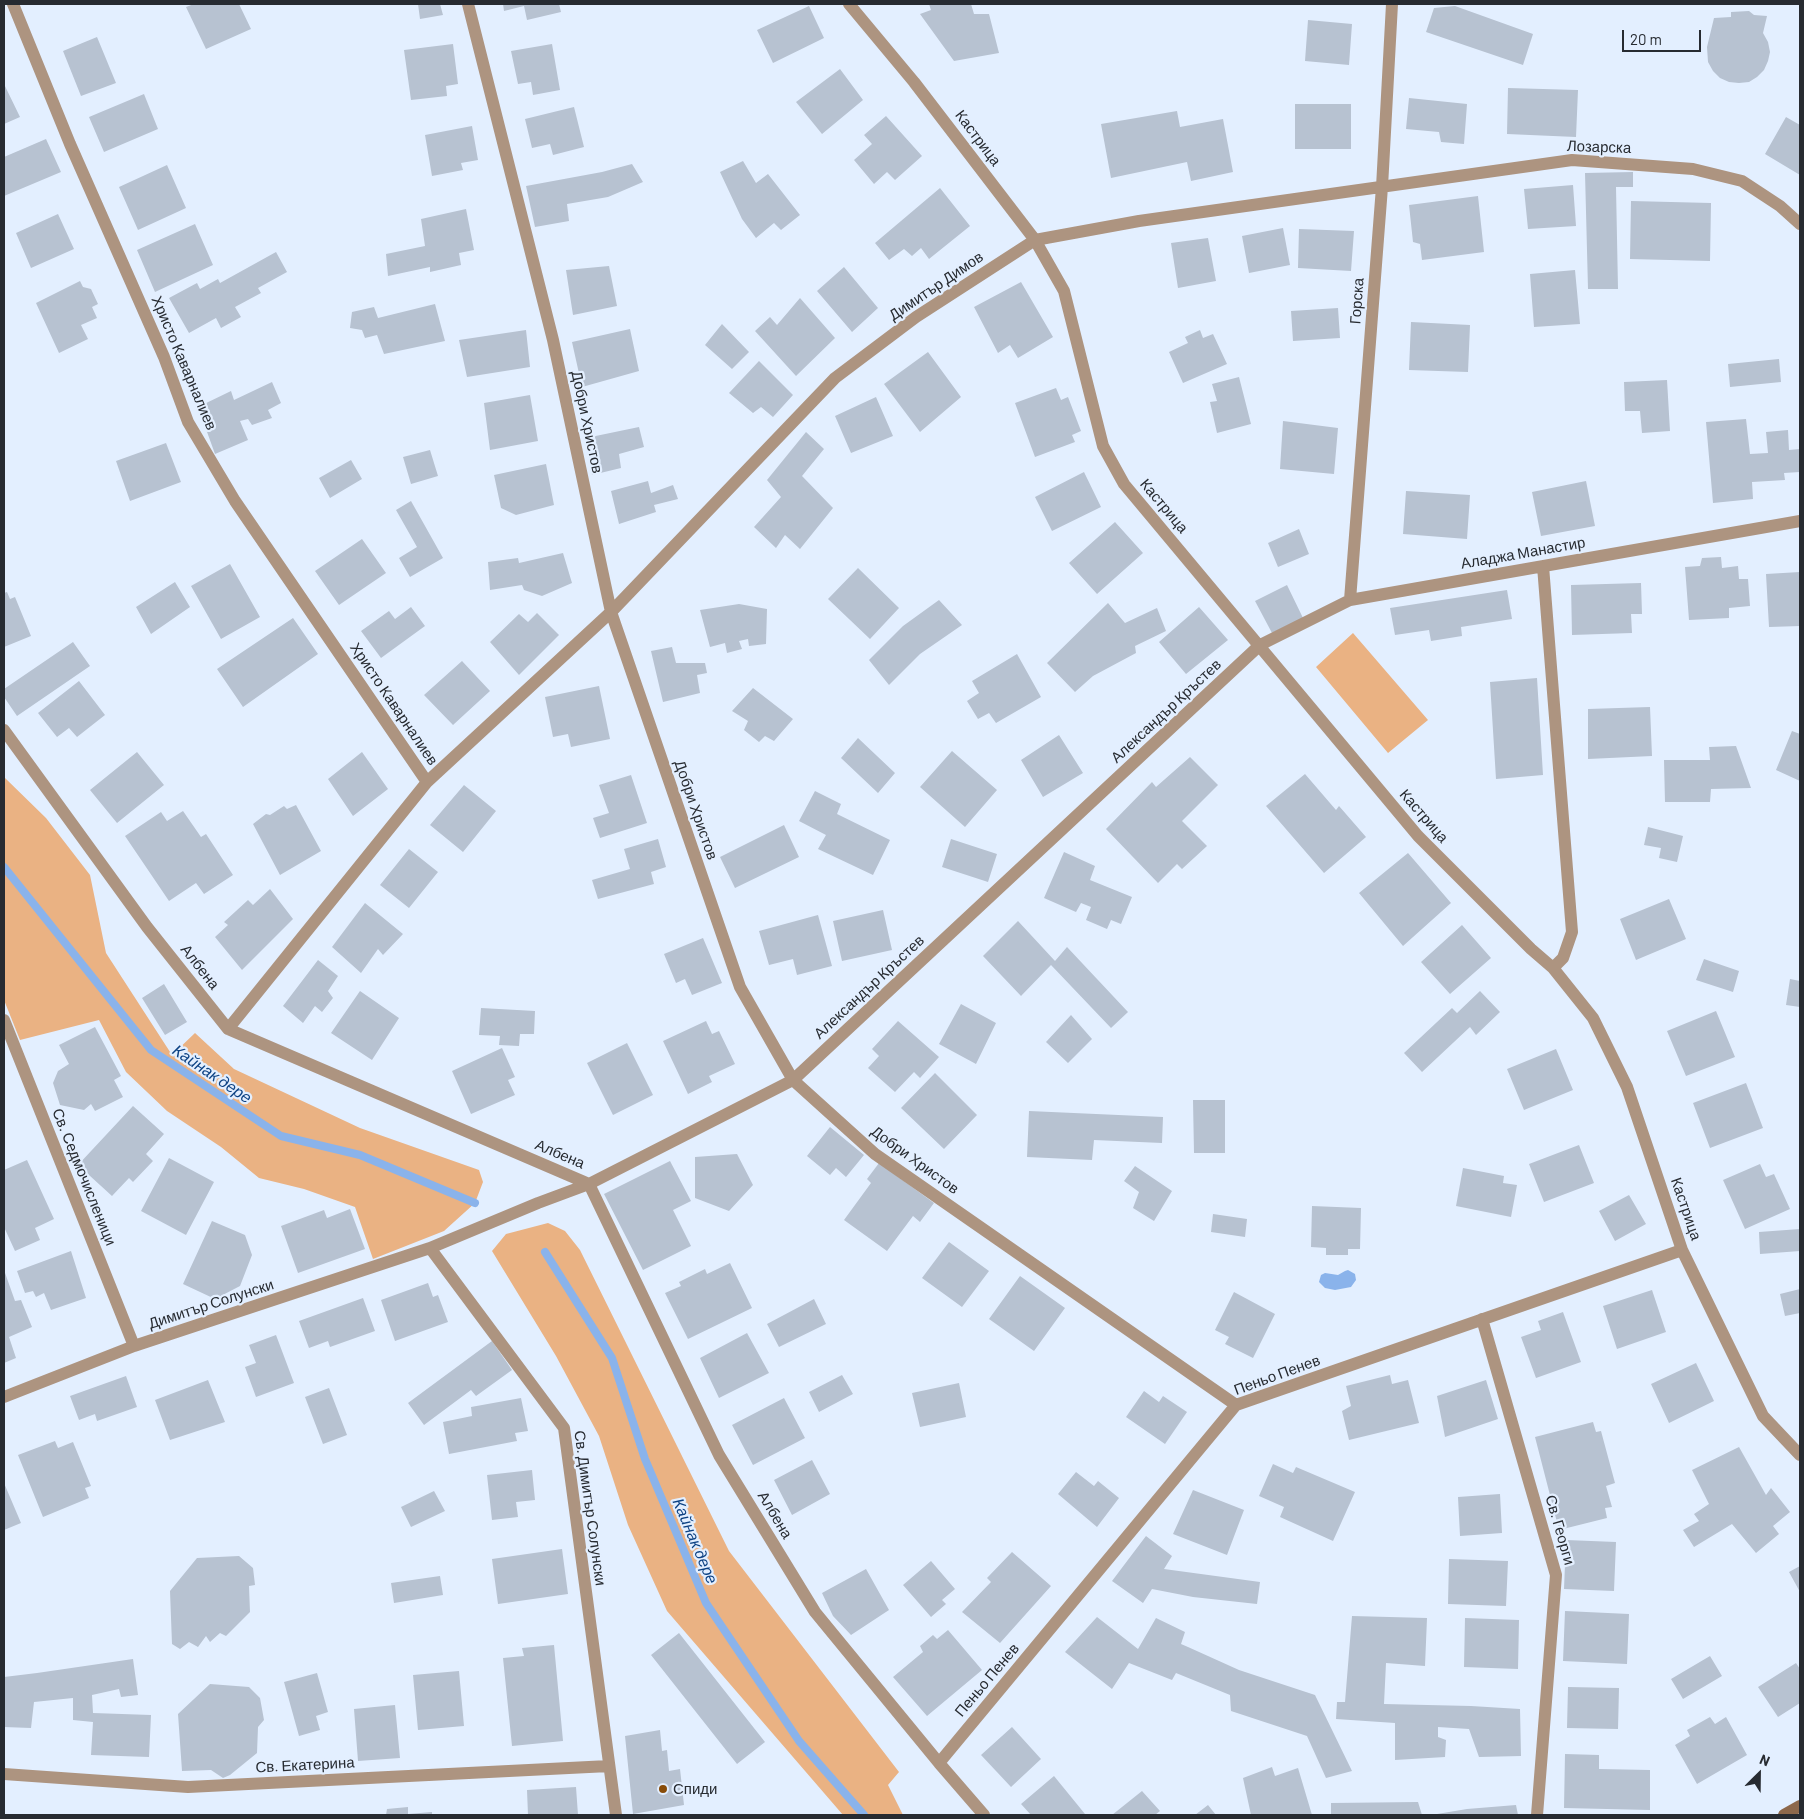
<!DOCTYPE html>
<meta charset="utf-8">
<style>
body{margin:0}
#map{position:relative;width:1804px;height:1819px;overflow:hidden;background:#e3efff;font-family:Barlow,sans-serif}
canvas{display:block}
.frame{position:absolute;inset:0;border:5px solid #272b31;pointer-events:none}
.north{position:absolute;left:1734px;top:1749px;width:50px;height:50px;-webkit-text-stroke:4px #e3efff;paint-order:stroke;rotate:23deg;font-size:14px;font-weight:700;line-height:20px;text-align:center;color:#272b31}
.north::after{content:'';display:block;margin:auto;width:18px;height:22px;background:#272b31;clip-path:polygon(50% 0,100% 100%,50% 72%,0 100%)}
.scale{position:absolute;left:1622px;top:30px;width:79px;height:22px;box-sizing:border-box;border:2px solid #272b31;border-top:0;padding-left:6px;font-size:15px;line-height:18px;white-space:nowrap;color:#272b31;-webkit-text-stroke:4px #e3efff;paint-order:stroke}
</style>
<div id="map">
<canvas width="1804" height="1819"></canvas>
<div class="frame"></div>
<div class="north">N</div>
<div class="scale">20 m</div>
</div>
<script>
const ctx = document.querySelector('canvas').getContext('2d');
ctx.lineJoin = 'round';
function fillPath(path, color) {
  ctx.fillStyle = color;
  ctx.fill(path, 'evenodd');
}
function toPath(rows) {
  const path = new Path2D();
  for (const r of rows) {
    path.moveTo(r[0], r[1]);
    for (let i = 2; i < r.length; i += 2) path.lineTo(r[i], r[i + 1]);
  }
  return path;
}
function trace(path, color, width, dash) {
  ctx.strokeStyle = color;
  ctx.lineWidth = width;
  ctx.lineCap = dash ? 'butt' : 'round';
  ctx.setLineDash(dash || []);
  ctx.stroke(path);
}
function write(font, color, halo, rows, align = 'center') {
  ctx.font = font + ' Barlow,sans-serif';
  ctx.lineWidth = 4.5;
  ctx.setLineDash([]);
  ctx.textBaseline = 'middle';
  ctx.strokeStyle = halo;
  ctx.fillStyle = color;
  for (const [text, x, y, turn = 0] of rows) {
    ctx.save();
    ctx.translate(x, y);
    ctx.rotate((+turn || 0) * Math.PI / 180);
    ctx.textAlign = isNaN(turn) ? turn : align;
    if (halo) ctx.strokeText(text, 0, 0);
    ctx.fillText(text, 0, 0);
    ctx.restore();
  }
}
const green = toPath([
 [1353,633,1428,720,1388,753,1316,667],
 [4,777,46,818,90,875,106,953,172,1055,195,1033,234,1069,360,1128,479,1170,483,1182,475,1203,444,1231,373,1259,355,1207,304,1189,259,1178,221,1147,167,1111,126,1072,99,1020,20,1040,4,1000],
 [548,1223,565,1231,580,1250,729,1551,899,1772,888,1785,903,1815,843,1815,667,1611,628,1525,599,1436,556,1356,492,1251,506,1234]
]);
const water = toPath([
 [1348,1270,1355,1274,1356,1280,1351,1287,1335,1290,1325,1288,1319,1282,1321,1275,1325,1273,1338,1275,1345,1271]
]);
const stream = toPath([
 [4,867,151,1050,281,1136,360,1155,475,1203],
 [545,1252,612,1358,645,1459,706,1603,799,1741,864,1815]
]);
const building = toPath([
 [194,4,239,4,251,29,206,49,186,7],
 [418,4,440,4,443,15,420,19],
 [503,4,559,4,561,12,527,20,524,6,504,11],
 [929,4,971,4,974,14,989,14,999,53,954,61,920,14,931,10],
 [809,6,824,38,773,63,757,30],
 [1455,6,1533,34,1523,65,1426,32,1434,8],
 [1749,11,1754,15,1767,16,1763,33,1768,42,1770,52,1768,61,1764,70,1757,77,1749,82,1739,83,1729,82,1720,78,1713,71,1708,62,1707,47,1714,18,1731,17,1731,12],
 [1308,20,1352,24,1349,65,1305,61],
 [97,37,116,83,81,96,63,51],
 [453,44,458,84,446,86,447,96,411,100,404,50],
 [552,44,560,90,533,95,531,82,518,84,511,51],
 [840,69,863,100,822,134,796,102],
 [4,84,20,117,4,124],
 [1508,88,1578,90,1576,137,1507,134],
 [144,94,158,129,104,152,89,117],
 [1409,98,1467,104,1464,144,1441,142,1439,132,1406,129],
 [1295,104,1351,104,1351,149,1295,149],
 [574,107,584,147,553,155,550,144,532,148,525,119],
 [1177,111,1180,127,1223,119,1233,172,1191,181,1187,162,1111,178,1101,124],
 [886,116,922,156,895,180,887,172,874,184,854,160,872,144,864,135],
 [1786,117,1800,125,1800,175,1765,154],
 [472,126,478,160,461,163,463,170,432,176,425,135],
 [46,139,61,172,4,196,4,157],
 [743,161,756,183,768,174,800,215,781,230,774,223,756,238,742,219,720,172],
 [632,164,643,182,608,197,567,204,569,221,535,227,526,186,602,172],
 [167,165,186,208,138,230,119,187],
 [1633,172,1633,187,1616,187,1618,289,1588,289,1585,173],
 [1573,185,1576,226,1528,229,1524,189],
 [940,188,970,226,929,259,921,248,912,256,904,249,889,260,875,243],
 [1478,196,1484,252,1422,260,1420,244,1413,242,1409,205],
 [1631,201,1711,203,1710,261,1630,259],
 [466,209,474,250,459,253,461,265,430,272,430,267,388,276,386,254,425,246,421,219],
 [58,214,74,249,31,268,16,233],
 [195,224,213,265,155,292,137,250],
 [1283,228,1290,265,1249,273,1242,236],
 [1299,229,1354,231,1351,271,1298,268],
 [1208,238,1216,281,1178,288,1171,243],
 [276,252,287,272,258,288,261,293,235,307,241,317,221,328,216,318,189,333,169,298,197,283,200,289,218,279,220,283],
 [609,266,617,306,573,315,566,270],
 [844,267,878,308,852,332,817,291],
 [1575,270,1580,324,1534,327,1530,274],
 [80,281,83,287,91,289,98,304,92,307,97,318,81,325,88,339,59,353,36,303],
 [1021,282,1053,337,1018,358,1010,345,998,353,974,307],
 [800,298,835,338,796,376,755,331,770,317,777,325],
 [435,304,445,341,384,354,377,335,365,338,362,330,350,328,352,312,374,307,378,318],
 [1338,308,1340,338,1293,341,1291,311],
 [1411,322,1470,325,1468,372,1409,370],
 [722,324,749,352,732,369,705,345],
 [630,329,639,371,582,387,572,342],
 [526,330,530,367,467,377,459,340],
 [1200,330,1203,338,1213,334,1227,364,1183,383,1169,352,1188,343,1185,337],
 [928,352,961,397,920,432,884,384],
 [1779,359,1781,382,1730,387,1728,364],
 [759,361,793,395,773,417,761,407,753,413,729,393],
 [1239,377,1251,424,1217,433,1210,402,1217,401,1212,384],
 [1667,380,1670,431,1642,433,1640,411,1625,411,1624,382],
 [272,382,281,403,268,410,272,418,252,425,248,419,240,421,248,440,215,454,198,407,231,391,234,400],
 [1056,388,1061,400,1068,397,1081,431,1072,435,1075,442,1035,457,1015,403],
 [530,395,538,441,490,450,484,403],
 [876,397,893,436,851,453,835,416],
 [1746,419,1750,454,1768,453,1766,432,1788,430,1789,450,1800,449,1800,472,1784,473,1785,480,1752,482,1753,499,1713,503,1706,422],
 [1283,421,1338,428,1334,474,1280,469],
 [639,427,644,447,619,454,621,468,592,475,586,438],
 [806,432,824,449,802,476,833,508,800,549,785,535,776,548,754,527,781,497,767,480],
 [166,443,181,482,130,501,116,461],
 [430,450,438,476,411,484,403,457],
 [351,460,362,479,330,498,319,478],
 [546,464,554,505,516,515,501,508,494,475],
 [1084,472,1101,507,1052,531,1035,497],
 [648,481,651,493,673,485,678,499,654,505,656,512,619,524,611,491],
 [1586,481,1595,526,1541,536,1532,492],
 [1406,491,1470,495,1467,539,1403,534],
 [411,501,443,558,410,577,399,558,417,547,396,510],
 [1115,522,1143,553,1097,594,1069,563],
 [1299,529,1309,554,1278,567,1268,543],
 [362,539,386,573,339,605,315,571],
 [563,553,572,583,542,596,524,590,522,585,490,590,488,562,518,558,519,563],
 [1721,557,1722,568,1738,566,1739,579,1748,579,1750,606,1729,608,1729,618,1689,620,1685,567,1700,566,1702,558],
 [230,564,260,617,221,639,191,586],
 [858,568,899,608,870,639,828,599],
 [1800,572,1800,626,1769,627,1766,574],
 [175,582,190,607,151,634,136,607],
 [1641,583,1642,614,1631,614,1632,633,1572,635,1571,585],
 [1287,585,1303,618,1272,633,1255,601],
 [1507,590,1512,619,1461,627,1462,636,1431,641,1429,630,1395,635,1390,608],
 [7,592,10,599,15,597,31,636,4,647,4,593],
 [939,600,962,625,920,654,889,685,869,660,903,626],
 [1108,603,1125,623,1157,608,1166,631,1135,646,1136,653,1093,676,1075,692,1047,663],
 [739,604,767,609,766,644,749,646,748,639,739,641,742,649,727,653,725,643,710,647,700,610],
 [411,607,425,626,381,658,361,631,389,611,395,619],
 [1199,607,1228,640,1186,674,1159,642],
 [537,613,559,635,519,675,490,642,519,614,528,622],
 [293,618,318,654,243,707,217,669],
 [73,642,90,666,17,716,4,697,4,689],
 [672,647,676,663,705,663,707,673,697,675,700,693,663,702,651,651],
 [1017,654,1041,697,996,723,989,713,978,719,967,701,979,693,972,681],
 [462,661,490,691,453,725,424,695],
 [1537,678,1543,775,1496,779,1490,682],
 [79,681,105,715,77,737,69,728,57,737,38,713],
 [599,686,610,739,571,747,568,734,553,737,545,697],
 [753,688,793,719,774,741,765,736,759,742,744,730,748,721,732,711],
 [1650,707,1652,756,1588,759,1588,709],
 [1792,731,1800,734,1800,781,1776,770],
 [1059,735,1083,773,1043,797,1021,760],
 [858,738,895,773,878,793,841,758],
 [1736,746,1751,788,1711,789,1710,802,1665,802,1664,760,1710,760,1709,747],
 [952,751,997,790,965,827,920,787],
 [137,752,164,785,117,823,90,790],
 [362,752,388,789,353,816,328,779],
 [1190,757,1218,785,1182,821,1207,846,1182,869,1177,864,1158,883,1106,829,1152,782,1156,787],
 [1305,774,1336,810,1339,806,1366,837,1324,873,1266,806],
 [631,775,647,823,600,838,593,818,609,813,599,785],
 [464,785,496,811,463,852,430,825],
 [815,791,841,804,837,814,890,840,873,875,818,849,826,835,799,821],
 [296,805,321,851,280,875,253,824,266,814,270,815,284,806,287,809],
 [183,811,201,837,206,834,233,875,204,894,196,883,169,901,125,836,161,812,167,821],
 [784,825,799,857,735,888,720,857],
 [1648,827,1683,836,1677,862,1659,858,1661,848,1644,845],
 [658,839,666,867,651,872,654,884,598,899,592,880,630,869,624,849],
 [951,839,997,854,988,882,942,867],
 [409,849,438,872,409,908,380,885],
 [1064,852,1095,866,1090,880,1132,897,1121,924,1111,920,1107,929,1086,920,1091,907,1081,903,1076,912,1044,898],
 [1408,853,1451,903,1403,946,1359,893],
 [270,889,293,919,242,970,215,937,228,925,224,922,248,900,253,905],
 [1669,899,1686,939,1636,960,1620,919],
 [365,903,403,934,383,955,378,949,361,973,332,947],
 [883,910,892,950,842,961,833,921],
 [818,915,832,966,797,975,793,959,769,965,759,931],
 [1018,921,1055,961,1067,947,1128,1012,1111,1028,1051,965,1021,996,983,956],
 [1462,925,1491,958,1450,994,1421,962],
 [703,938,722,983,692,995,685,979,676,983,664,954],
 [1704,959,1739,971,1733,992,1696,980],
 [318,960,338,976,328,991,333,998,322,1012,315,1006,303,1023,283,1006],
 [1790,979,1800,981,1800,1007,1786,1005],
 [164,984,187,1022,165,1035,142,998],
 [360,991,399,1018,372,1060,331,1033],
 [1480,991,1500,1012,1476,1035,1470,1027,1422,1072,1404,1053,1452,1008,1457,1013],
 [961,1004,996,1023,976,1064,939,1044],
 [481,1008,535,1011,534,1034,520,1034,519,1046,499,1045,500,1036,479,1035],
 [1716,1011,1735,1057,1686,1076,1667,1031],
 [1071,1015,1092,1039,1068,1063,1046,1042],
 [706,1021,712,1034,719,1031,735,1064,709,1076,712,1082,688,1094,663,1041],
 [898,1021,939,1057,920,1078,914,1072,895,1092,868,1068,879,1056,872,1049],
 [95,1027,121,1076,114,1080,123,1097,95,1111,91,1104,84,1110,60,1105,53,1083,58,1071,69,1064,59,1045],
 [627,1043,653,1095,613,1115,587,1063],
 [502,1048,515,1077,508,1080,515,1095,471,1114,452,1071],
 [1556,1049,1573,1090,1524,1110,1507,1069],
 [935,1073,977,1115,944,1149,901,1108],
 [1746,1083,1763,1128,1710,1148,1693,1103],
 [1193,1100,1225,1100,1225,1153,1194,1153],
 [133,1106,164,1134,146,1154,153,1161,133,1182,129,1178,112,1196,78,1165],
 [1029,1111,1163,1117,1162,1143,1094,1140,1092,1160,1027,1157],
 [830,1127,864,1155,846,1177,836,1168,830,1175,807,1156],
 [1579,1145,1594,1183,1544,1202,1529,1164],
 [737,1154,753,1185,729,1211,695,1198,695,1157],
 [169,1158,214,1182,186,1235,141,1211],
 [27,1160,54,1219,35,1228,40,1240,15,1251,4,1227,4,1170],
 [670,1161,691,1201,673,1210,691,1246,643,1270,604,1194],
 [879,1163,934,1203,920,1222,913,1216,887,1251,844,1220,871,1183,867,1179],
 [1760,1164,1766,1177,1774,1174,1790,1209,1745,1229,1723,1180],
 [1135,1166,1172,1191,1154,1221,1133,1208,1139,1192,1124,1181],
 [1463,1168,1504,1176,1503,1183,1517,1185,1511,1217,1456,1206],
 [1629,1195,1646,1224,1615,1241,1599,1211],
 [1312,1206,1361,1208,1360,1249,1348,1249,1348,1255,1326,1255,1326,1248,1311,1247],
 [350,1209,365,1249,298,1273,281,1226,324,1210,327,1218],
 [1213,1214,1247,1219,1245,1237,1211,1232],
 [212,1221,245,1235,252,1255,240,1286,215,1299,183,1284],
 [1800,1229,1800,1251,1760,1254,1759,1232],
 [949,1242,989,1271,962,1307,922,1278],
 [71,1251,86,1298,51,1310,44,1293,36,1297,33,1291,25,1293,17,1271],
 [730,1263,752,1308,688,1339,665,1293,681,1286,679,1282,705,1269,707,1274],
 [4,1270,15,1301,21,1300,32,1327,9,1337,16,1358,4,1363],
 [1020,1276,1065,1308,1034,1351,989,1319],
 [428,1283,433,1297,438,1295,448,1322,395,1341,381,1300],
 [1800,1289,1800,1313,1785,1316,1780,1294],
 [1652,1290,1666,1332,1617,1349,1603,1306],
 [1234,1292,1275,1314,1253,1358,1225,1344,1229,1337,1215,1330],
 [363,1298,375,1331,330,1347,328,1341,309,1348,299,1321],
 [814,1299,826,1324,779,1347,767,1324],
 [1563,1312,1581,1362,1536,1378,1521,1337,1541,1330,1538,1321],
 [747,1333,769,1373,719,1398,700,1358],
 [276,1335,294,1383,256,1397,245,1367,256,1363,249,1345],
 [492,1341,512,1370,476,1396,471,1390,424,1425,408,1403],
 [1696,1363,1714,1401,1669,1423,1651,1384],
 [842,1375,853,1394,819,1412,809,1392],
 [1390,1375,1392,1384,1408,1380,1419,1423,1349,1440,1342,1411,1351,1406,1346,1386],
 [126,1376,137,1407,97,1421,95,1414,79,1420,70,1396],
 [208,1380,225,1422,170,1440,155,1400],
 [1486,1380,1498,1419,1445,1437,1437,1396],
 [959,1383,966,1417,920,1427,912,1393],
 [329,1388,347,1435,323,1444,305,1397],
 [1144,1391,1159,1402,1163,1396,1187,1412,1165,1444,1126,1417],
 [521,1398,528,1431,515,1433,517,1441,449,1454,443,1422,472,1416,471,1407],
 [784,1398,805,1438,753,1465,732,1425],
 [1593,1422,1596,1432,1601,1431,1615,1483,1606,1486,1612,1507,1605,1508,1607,1518,1559,1530,1535,1437],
 [55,1441,58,1448,73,1442,91,1486,85,1488,89,1498,43,1517,18,1455],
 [1739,1447,1766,1495,1771,1488,1790,1512,1773,1526,1779,1534,1756,1553,1732,1524,1694,1547,1683,1530,1699,1521,1694,1514,1709,1504,1692,1470],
 [812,1460,830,1494,792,1515,774,1480],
 [1273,1464,1293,1473,1296,1467,1355,1492,1333,1541,1280,1517,1284,1507,1259,1496],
 [532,1470,535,1500,516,1502,518,1517,492,1520,487,1475],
 [1076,1472,1094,1486,1098,1481,1119,1498,1097,1527,1058,1494],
 [4,1483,21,1523,4,1530],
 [1193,1490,1244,1510,1227,1555,1173,1534],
 [434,1491,445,1511,411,1527,401,1507],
 [1500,1494,1502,1533,1460,1536,1458,1497],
 [1146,1536,1172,1556,1164,1569,1260,1582,1257,1604,1193,1597,1152,1589,1143,1603,1112,1581],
 [1566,1540,1616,1542,1614,1591,1564,1589],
 [562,1549,568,1594,498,1604,492,1559],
 [1012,1552,1051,1586,1000,1643,962,1612,991,1582,987,1578],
 [239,1556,253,1568,255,1585,249,1586,250,1612,226,1636,220,1633,210,1642,206,1636,198,1647,189,1642,180,1649,172,1644,170,1591,197,1558],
 [1449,1559,1508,1561,1506,1606,1448,1604],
 [931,1561,955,1589,942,1600,946,1604,931,1617,903,1585],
 [1800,1566,1800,1592,1789,1572],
 [866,1569,889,1610,851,1635,833,1616,822,1593],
 [440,1576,443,1595,394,1603,391,1583],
 [1565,1611,1629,1614,1627,1664,1563,1661],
 [1352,1616,1427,1618,1425,1666,1386,1663,1384,1704,1471,1706,1520,1709,1521,1756,1479,1757,1469,1729,1438,1727,1438,1737,1446,1740,1445,1757,1395,1760,1395,1723,1336,1719,1337,1702,1345,1702],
 [1097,1617,1138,1649,1156,1618,1185,1632,1181,1644,1188,1647,1239,1670,1315,1695,1352,1771,1326,1778,1307,1736,1231,1711,1230,1695,1176,1673,1172,1680,1129,1663,1112,1689,1065,1652],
 [1465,1618,1519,1620,1518,1669,1464,1667],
 [948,1630,982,1670,927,1716,893,1677,923,1652,920,1646,933,1635,937,1639],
 [679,1633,765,1742,737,1764,651,1655],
 [554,1645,563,1741,512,1746,503,1658,524,1656,522,1648],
 [1710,1656,1722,1676,1683,1699,1671,1679],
 [133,1659,138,1695,121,1697,119,1689,92,1695,93,1713,151,1715,149,1757,91,1755,93,1722,73,1720,73,1698,34,1702,31,1728,4,1727,4,1677,37,1673],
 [1796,1663,1800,1669,1800,1703,1778,1717,1758,1687],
 [459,1671,464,1726,418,1730,413,1675],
 [317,1673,328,1712,316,1716,320,1730,299,1736,284,1682],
 [210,1684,249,1687,260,1698,264,1720,258,1727,257,1753,230,1775,223,1778,211,1770,182,1771,178,1714],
 [1568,1687,1619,1688,1618,1729,1567,1728],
 [395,1705,400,1758,358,1761,354,1709],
 [1710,1717,1715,1724,1726,1717,1747,1755,1697,1784,1675,1745,1690,1736,1687,1730],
 [1012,1727,1041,1759,1011,1787,981,1755],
 [660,1730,662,1751,667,1750,669,1771,680,1769,684,1805,633,1814,625,1736],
 [1565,1754,1599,1755,1599,1769,1650,1770,1650,1810,1564,1808],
 [1272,1767,1275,1776,1298,1768,1312,1815,1251,1815,1243,1778],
 [1054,1776,1085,1814,1084,1815,1031,1815,1021,1804],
 [576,1787,578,1815,528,1815,527,1790],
 [1142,1791,1160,1811,1155,1815,1112,1815],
 [1418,1802,1422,1815,1331,1815,1331,1803],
 [1208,1805,1216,1815,1195,1815],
 [1516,1805,1518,1815,1431,1815,1467,1809],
 [408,1807,408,1814,432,1812,432,1815,386,1815,387,1809]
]);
const street = toPath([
 [13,4,70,144,164,357,188,422,235,501,427,782],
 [468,4,553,340,611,612,740,987,793,1080,875,1154,1236,1405],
 [849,4,914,82,1035,240,1064,291,1103,446,1124,484,1418,836,1531,949,1553,968,1593,1018,1627,1087,1682,1250,1763,1416,1800,1455],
 [1543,566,1572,932,1563,958,1553,968],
 [1350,600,1382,187,1392,4],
 [4,730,147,927,228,1029,589,1184,719,1455,815,1612,939,1763,984,1815],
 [4,1020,134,1346],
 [228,1029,427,782,611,612,835,378,916,317,1035,240,1139,221,1572,160,1693,169,1742,181,1780,206,1800,224],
 [430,1248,564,1428,616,1815],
 [1482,1319,1556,1575,1537,1815],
 [4,1397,134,1346,430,1248,538,1203,589,1184,793,1080,1260,645,1350,600,1800,521],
 [939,1763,1236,1405,1682,1250],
 [4,1774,188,1787,609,1766]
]);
const secondary = toPath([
 [1784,1815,1800,1806]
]);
const markers = [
 [663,1789,5,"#884c09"]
];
const streetNames = [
 ["Кастрица",978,138,53],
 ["Лозарска",1599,147,2],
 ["Димитър Димов",936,286,-34],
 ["Горска",1357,301,-86],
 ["Христо Каварналиев",184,363,67],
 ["Добри Христов",587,422,78],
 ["Кастрица",1164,506,50],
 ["Аладжа Манастир",1523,553,-10],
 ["Христо Каварналиев",394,704,56],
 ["Александър Кръстев",1166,711,-43],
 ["Добри Христов",696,810,71],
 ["Кастрица",1424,816,49],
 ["Албена",200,967,52],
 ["Александър Кръстев",869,987,-43],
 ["Албена",560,1154,23],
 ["Добри Христов",915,1160,36],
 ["Св. Седмочисленици",84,1177,68],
 ["Кастрица",1686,1209,71],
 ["Димитър Солунски",211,1304,-18],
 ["Пеньо Пенев",1277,1375,-20],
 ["Св. Димитър Солунски",590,1508,82],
 ["Албена",775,1515,59],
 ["Св. Георги",1560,1530,74],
 ["Пеньо Пенев",987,1680,-50],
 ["Св. Екатерина",305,1765,-3]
];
const poiNames = [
 ["Спиди",673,1789]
];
const waterNames = [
 ["Кайнак дере",212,1074,34],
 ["Кайнак дере",695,1541,67]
];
fillPath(green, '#eab283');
fillPath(water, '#8ab3eb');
trace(stream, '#8ab3eb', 8);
fillPath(building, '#b7c2d1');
trace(street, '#ad9480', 12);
trace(secondary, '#8d684b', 12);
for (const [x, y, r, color] of markers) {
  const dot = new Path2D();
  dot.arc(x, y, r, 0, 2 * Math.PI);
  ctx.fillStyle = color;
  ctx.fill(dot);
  trace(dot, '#e3efff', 2);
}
write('15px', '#272b31', '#e3efff', streetNames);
write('15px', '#272b31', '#e3efff', poiNames, 'left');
write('italic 16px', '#0d4283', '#e3efff', waterNames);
</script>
